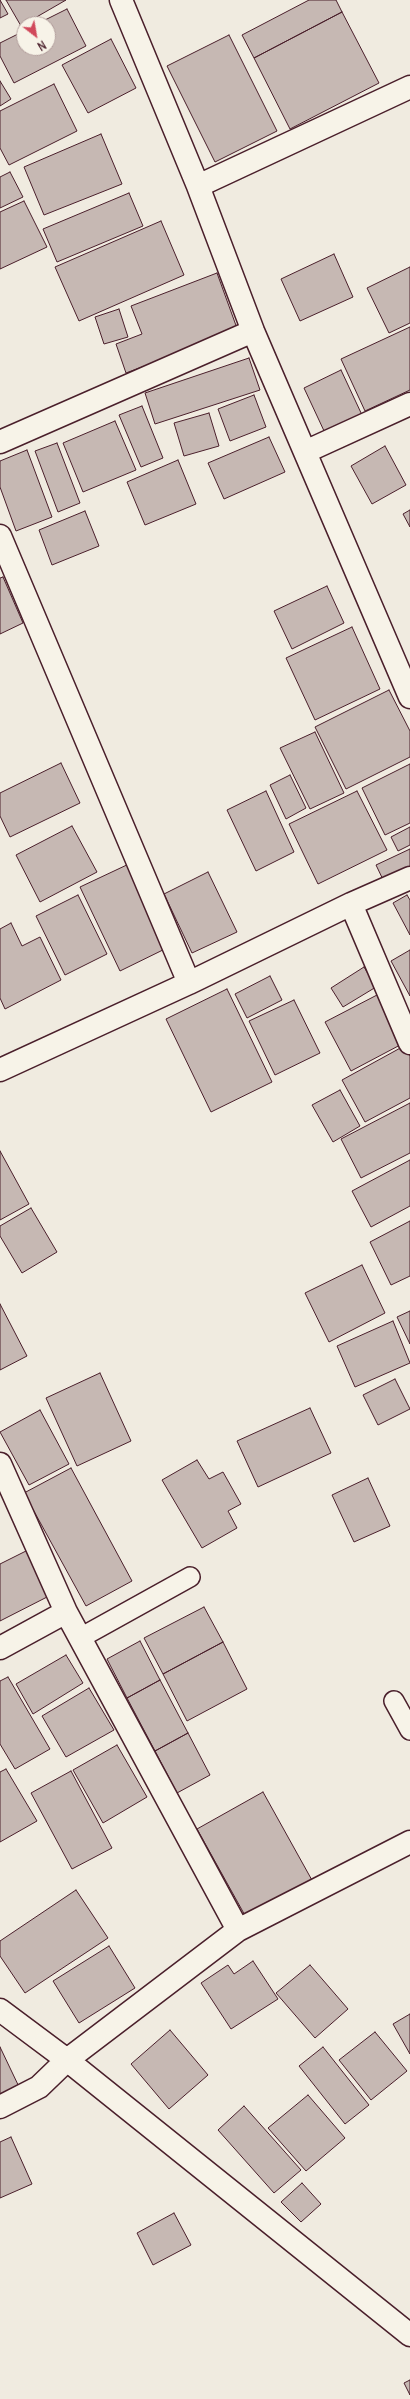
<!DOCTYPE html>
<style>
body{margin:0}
#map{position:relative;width:410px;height:2399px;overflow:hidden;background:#f0ebe0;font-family:Delius,sans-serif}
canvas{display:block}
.north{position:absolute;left:16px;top:16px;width:40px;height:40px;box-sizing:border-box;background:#f7f3e8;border:1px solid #b29e9c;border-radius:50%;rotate:149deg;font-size:11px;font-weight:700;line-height:16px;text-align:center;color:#4a1f2b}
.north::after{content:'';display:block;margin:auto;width:14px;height:18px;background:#d1495b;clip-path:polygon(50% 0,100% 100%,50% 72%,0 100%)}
</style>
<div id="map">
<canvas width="410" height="2399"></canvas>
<div class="north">N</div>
</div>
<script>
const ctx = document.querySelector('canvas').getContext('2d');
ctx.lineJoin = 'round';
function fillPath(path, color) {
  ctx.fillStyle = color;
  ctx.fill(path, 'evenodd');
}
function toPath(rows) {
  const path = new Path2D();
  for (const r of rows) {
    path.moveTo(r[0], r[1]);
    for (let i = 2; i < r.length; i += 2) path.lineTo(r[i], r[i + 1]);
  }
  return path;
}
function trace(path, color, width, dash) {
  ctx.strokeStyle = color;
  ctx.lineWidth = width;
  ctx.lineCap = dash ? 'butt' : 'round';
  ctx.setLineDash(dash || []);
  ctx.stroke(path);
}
const building = toPath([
 [0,0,8,14,0,18,0,0],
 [6,0,66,0,21,26,6,0],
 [309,0,336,0,342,12,254,58,242,35,309,0],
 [67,9,86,46,14,83,0,56,0,43,24,31,24,48,48,48,48,24,37,24,67,9],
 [342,12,379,83,290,129,254,58,342,12],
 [229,35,277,131,215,162,167,66,229,35],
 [111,39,136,88,88,113,62,65,111,39],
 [0,81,11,99,0,106,0,81],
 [54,84,77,131,9,165,0,148,0,111,54,84],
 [101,134,122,184,44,215,24,167,101,134],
 [10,172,23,197,0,208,0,177,10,172],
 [129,193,143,226,57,262,43,229,129,193],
 [24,201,47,247,0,269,0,212,24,201],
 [161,221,184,275,79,321,55,267,161,221],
 [334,254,353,297,300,321,281,279,334,254],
 [410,267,410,323,389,333,367,288,410,267],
 [217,273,238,331,126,373,116,344,142,334,131,306,217,273],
 [119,309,128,337,104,344,95,317,119,309],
 [410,327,410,390,365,411,341,359,410,327],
 [249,358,260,390,155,424,145,393,249,358],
 [341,370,362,415,325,433,304,388,341,370],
 [254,395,266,427,230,441,218,409,254,395],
 [142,406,163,458,141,467,119,415,142,406],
 [209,413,219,446,184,456,174,423,209,413],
 [115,421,136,470,83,492,63,443,115,421],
 [269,437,285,472,224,499,208,463,269,437],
 [57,443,80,503,58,512,35,451,57,443],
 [385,446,406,485,372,504,351,466,385,446],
 [27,450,52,517,16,531,0,487,0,461,27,450],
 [178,460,196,504,145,525,127,482,178,460],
 [410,510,410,527,403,514,410,510],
 [85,511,99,546,52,565,39,530,85,511],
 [3,577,23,623,0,634,0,578,3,577],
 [327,586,344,623,292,649,274,611,327,586],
 [352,627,380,689,315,720,286,658,352,627],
 [389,690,410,731,410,757,346,789,315,727,389,690],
 [315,732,344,793,310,809,280,748,315,732],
 [61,763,80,803,10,837,0,816,0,793,61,763],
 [410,764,410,823,385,835,362,788,410,764],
 [290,775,306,808,286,819,270,785,290,775],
 [266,791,294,852,256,871,227,810,266,791],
 [357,791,387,850,318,884,289,824,357,791],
 [72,826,97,872,40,902,16,855,72,826],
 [410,827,410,845,398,851,391,837,410,827],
 [410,849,410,878,387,888,376,865,410,849],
 [131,863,171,946,120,971,80,887,131,863],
 [208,872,237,932,192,953,164,894,208,872],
 [78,895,107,954,65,975,36,916,78,895],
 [407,895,410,900,410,935,393,903,407,895],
 [11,923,22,946,40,937,61,980,5,1009,0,998,0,929,11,923],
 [410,950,410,996,391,961,410,950],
 [364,967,376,987,343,1007,331,988,364,967],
 [270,976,282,1000,247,1018,235,994,270,976],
 [227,989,272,1082,211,1112,166,1019,227,989],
 [377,995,402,1044,351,1071,325,1022,377,995],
 [294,1000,320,1053,275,1075,249,1021,294,1000],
 [404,1046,410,1056,410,1098,365,1122,342,1080,404,1046],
 [340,1090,360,1126,333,1142,312,1105,340,1090],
 [410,1103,410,1153,361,1178,341,1139,410,1103],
 [0,1151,29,1204,0,1220,0,1151],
 [410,1160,410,1206,371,1227,352,1191,410,1160],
 [31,1208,57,1252,22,1273,0,1236,0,1226,31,1208],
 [410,1221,410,1276,391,1285,370,1242,410,1221],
 [362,1265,385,1313,329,1342,305,1293,362,1265],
 [0,1304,27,1356,0,1370,0,1304],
 [410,1311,410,1344,397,1317,410,1311],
 [393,1321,410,1363,355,1387,337,1346,393,1321],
 [100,1373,131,1441,77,1466,46,1398,100,1373],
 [395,1379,410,1409,378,1425,363,1395,395,1379],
 [310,1408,331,1453,258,1487,237,1441,310,1408],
 [40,1410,69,1464,29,1485,0,1432,40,1410],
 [197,1460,209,1479,223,1472,241,1504,228,1511,237,1528,202,1548,162,1480,197,1460],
 [71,1468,132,1581,86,1606,24,1493,71,1468],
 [368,1478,390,1526,354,1542,332,1495,368,1478],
 [26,1551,49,1596,0,1621,0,1564,26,1551],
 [204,1607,223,1642,163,1674,144,1638,204,1607],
 [140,1641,160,1680,127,1698,107,1659,140,1641],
 [223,1642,247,1689,187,1721,163,1674,223,1642],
 [66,1655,83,1683,33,1714,16,1684,66,1655],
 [8,1677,50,1749,15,1769,0,1744,0,1681,8,1677],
 [160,1680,188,1733,155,1751,127,1698,160,1680],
 [89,1688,114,1730,66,1757,42,1716,89,1688],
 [188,1733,210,1775,177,1793,155,1751,188,1733],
 [117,1745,147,1797,103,1823,73,1770,117,1745],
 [6,1769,37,1821,0,1842,0,1772,6,1769],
 [71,1771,112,1848,72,1869,31,1793,71,1771],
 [263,1792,313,1882,247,1919,197,1829,263,1792],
 [76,1890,108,1938,25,1993,0,1956,0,1941,76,1890],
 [109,1946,135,1988,79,2023,53,1981,109,1946],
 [253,1961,278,1999,231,2029,201,1983,228,1965,234,1974,253,1961],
 [310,1965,348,2009,315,2038,276,1993,310,1965],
 [410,2014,410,2054,393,2024,410,2014],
 [170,2030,208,2075,169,2109,131,2064,170,2030],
 [375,2032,407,2071,371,2100,339,2060,375,2032],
 [0,2047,21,2091,0,2101,0,2047],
 [323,2047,369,2105,345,2124,299,2066,323,2047],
 [308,2095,345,2138,306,2171,268,2128,308,2095],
 [244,2106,301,2170,274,2193,218,2130,244,2106],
 [11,2137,32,2184,0,2198,0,2142,11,2137],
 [302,2183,321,2204,301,2222,281,2202,302,2183],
 [174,2213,191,2245,153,2265,137,2233,174,2213],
 [410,2380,410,2395,404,2383,410,2380]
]);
const lane = toPath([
 [80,1638,190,1577],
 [394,1701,410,1730]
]);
const street = toPath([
 [121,0,198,186,253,331,410,697],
 [198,186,410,87],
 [0,442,253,331],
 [305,452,410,404],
 [0,536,189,983],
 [351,904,410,1043],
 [0,1070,189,983,351,904,410,878],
 [0,1464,66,1612,238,1930],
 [0,1648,66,1612],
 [0,2010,67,2060,410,2335],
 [0,2107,39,2087,67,2060,238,1930,410,1842]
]);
fillPath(building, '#c6b8b3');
trace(building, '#4a1f2b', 1);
trace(lane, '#4a1f2b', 22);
trace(street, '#4a1f2b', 25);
trace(lane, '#f7f3e8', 19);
trace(street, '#f7f3e8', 22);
</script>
